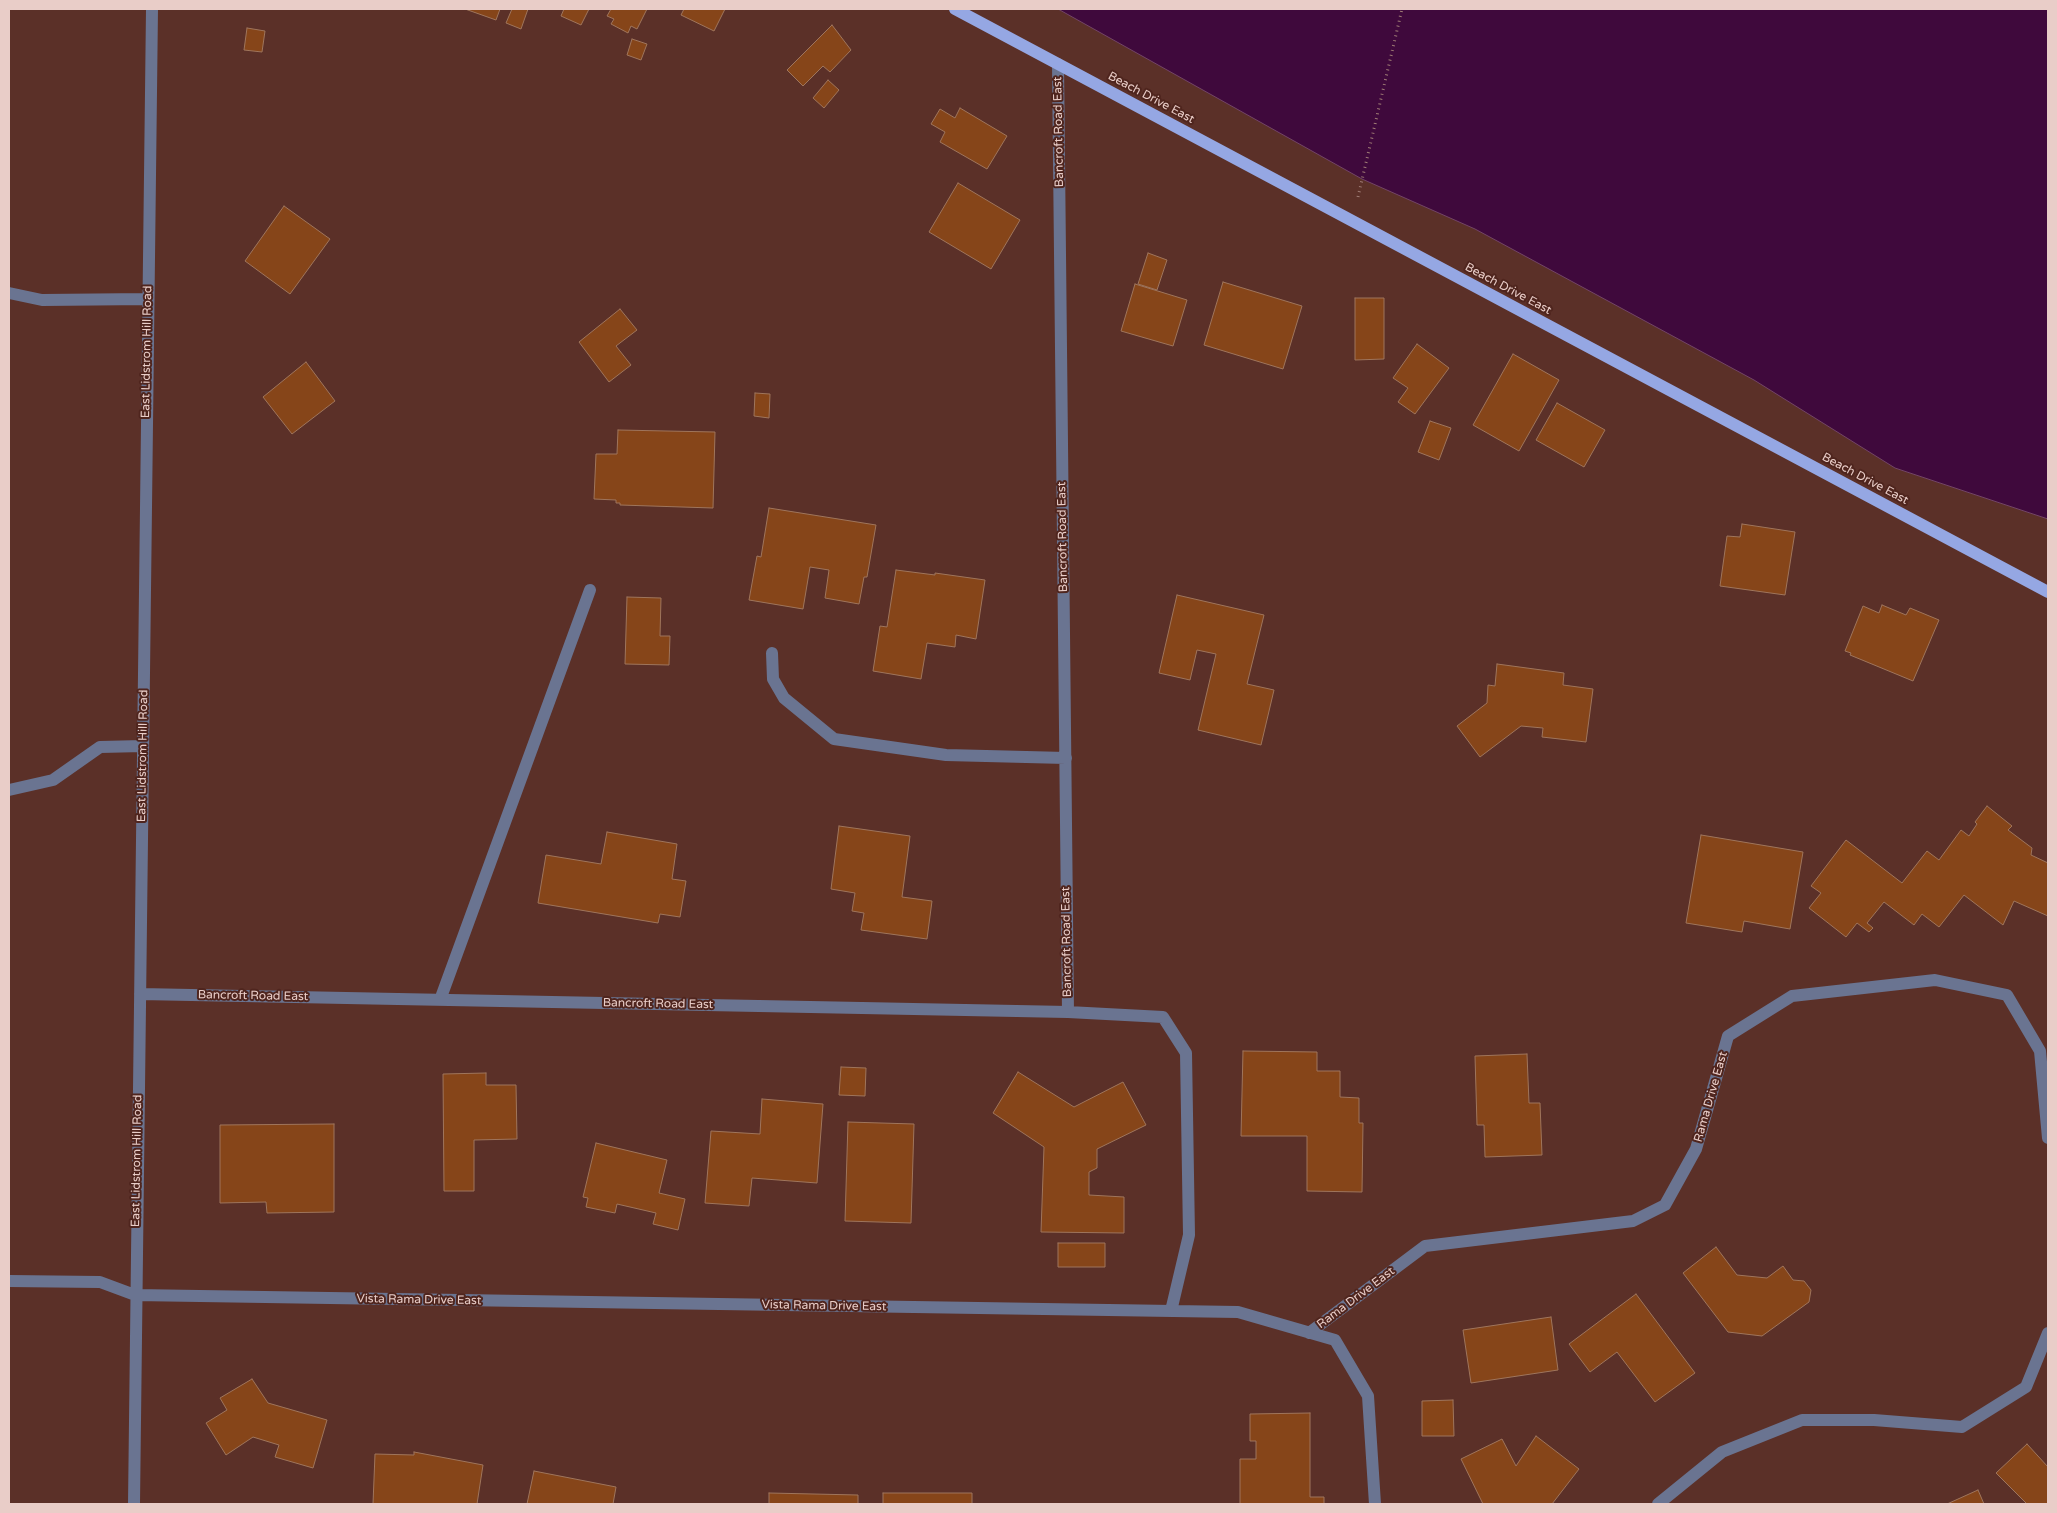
<!DOCTYPE html>
<style>
body{margin:0}
#map{position:relative;width:2057px;height:1513px;overflow:hidden;background:#5b3028;font-family:"Varela Round",sans-serif}
canvas{display:block}
.frame{position:absolute;inset:0;border:10px solid #e9cdc8;pointer-events:none}
</style>
<div id="map">
<canvas width="2057" height="1513"></canvas>
<div class="frame"></div>
</div>
<script>
const ctx = document.querySelector('canvas').getContext('2d');
ctx.lineJoin = 'round';
function fillPath(path, color) {
  ctx.fillStyle = color;
  ctx.fill(path, 'evenodd');
}
function toPath(rows) {
  const path = new Path2D();
  for (const r of rows) {
    path.moveTo(r[0], r[1]);
    for (let i = 2; i < r.length; i += 2) path.lineTo(r[i], r[i + 1]);
  }
  return path;
}
function trace(path, color, width, dash) {
  ctx.strokeStyle = color;
  ctx.lineWidth = width;
  ctx.lineCap = dash ? 'butt' : 'round';
  ctx.setLineDash(dash || []);
  ctx.stroke(path);
}
function write(font, color, halo, rows, align = 'center') {
  ctx.font = font + ' "Varela Round",sans-serif';
  ctx.lineWidth = 4;
  ctx.setLineDash([]);
  ctx.textBaseline = 'middle';
  ctx.strokeStyle = halo;
  ctx.fillStyle = color;
  for (const [text, x, y, turn = 0] of rows) {
    ctx.save();
    ctx.translate(x, y);
    ctx.rotate((+turn || 0) * Math.PI / 180);
    ctx.textAlign = isNaN(turn) ? turn : align;
    if (halo) ctx.strokeText(text, 0, 0);
    ctx.fillText(text, 0, 0);
    ctx.restore();
  }
}
const water = toPath([
 [1058,9,2048,9,2048,519,1895,468,1754,380,1475,229,1362,179,1058,9]
]);
const building = toPath([
 [465,9,500,9,496,20,465,9],
 [512,9,528,9,521,29,506,23,512,9],
 [564,9,589,9,581,25,561,16,564,9],
 [611,9,647,9,637,29,631,26,628,33,611,24,614,19,607,16,611,9],
 [684,9,725,9,714,31,681,15,684,9],
 [832,25,851,50,830,72,823,66,803,86,787,70,832,25],
 [247,28,265,31,262,52,244,50,247,28],
 [632,39,647,44,641,60,627,55,632,39],
 [828,80,839,90,824,108,813,98,828,80],
 [960,108,1007,136,987,169,940,142,945,132,931,124,940,109,955,118,960,108],
 [958,183,1020,220,991,269,929,232,958,183],
 [284,206,330,239,290,294,245,261,284,206],
 [1148,253,1167,260,1157,290,1138,284,1148,253],
 [1223,282,1302,306,1283,369,1204,345,1223,282],
 [1135,284,1187,300,1173,346,1121,331,1135,284],
 [1355,298,1384,298,1384,359,1355,360,1355,298],
 [620,309,637,330,616,346,631,365,609,382,579,342,620,309],
 [1417,344,1449,368,1415,414,1398,402,1408,388,1393,378,1417,344],
 [1513,354,1559,380,1519,451,1473,425,1513,354],
 [306,362,335,401,292,434,263,397,306,362],
 [755,393,770,394,769,418,754,416,755,393],
 [1557,403,1605,430,1584,467,1536,440,1557,403],
 [1430,421,1451,428,1439,460,1418,452,1430,421],
 [618,430,715,432,713,508,620,505,620,503,616,503,616,500,594,499,596,454,617,454,618,430],
 [769,508,876,525,867,577,864,577,859,604,825,598,829,570,810,567,803,609,749,600,757,556,761,557,769,508],
 [1742,524,1795,532,1785,595,1720,586,1727,536,1740,537,1742,524],
 [896,570,935,575,935,573,985,580,976,639,956,635,955,647,927,643,921,679,873,671,880,626,887,627,896,570],
 [1177,595,1264,615,1247,684,1274,690,1261,745,1198,730,1216,654,1197,650,1190,680,1159,673,1177,595],
 [627,597,661,598,660,636,670,636,669,665,625,664,627,597],
 [1882,605,1906,615,1910,608,1939,620,1913,681,1850,655,1851,653,1845,651,1863,606,1879,613,1882,605],
 [1497,664,1564,673,1563,685,1593,689,1586,742,1542,737,1543,728,1521,726,1480,757,1457,726,1487,703,1488,685,1495,686,1497,664],
 [1987,806,2012,826,2008,830,2032,848,2031,855,2048,863,2048,916,2014,901,2003,925,1964,895,1939,927,1922,914,1914,925,1884,902,1867,923,1873,928,1869,932,1857,923,1846,937,1809,908,1821,893,1811,886,1846,840,1902,883,1927,851,1939,860,1961,830,1969,836,1977,824,1975,822,1987,806],
 [839,826,910,836,902,897,932,901,927,939,861,930,864,913,852,911,855,893,831,889,839,826],
 [607,832,677,844,672,879,686,881,680,917,660,914,658,923,538,903,546,855,601,864,607,832],
 [1701,835,1803,852,1790,929,1744,921,1742,932,1686,923,1701,835],
 [1243,1051,1317,1052,1317,1071,1340,1071,1340,1097,1359,1098,1359,1123,1363,1123,1362,1192,1307,1191,1307,1136,1241,1136,1243,1051],
 [1527,1054,1529,1103,1540,1103,1542,1155,1485,1157,1484,1125,1477,1125,1475,1056,1527,1054],
 [841,1067,866,1068,865,1096,839,1095,841,1067],
 [1018,1072,1074,1107,1123,1082,1146,1125,1097,1149,1097,1168,1089,1172,1089,1195,1124,1197,1124,1233,1041,1232,1044,1147,993,1113,1018,1072],
 [486,1073,486,1085,516,1085,517,1139,474,1140,474,1191,444,1191,443,1074,486,1073],
 [762,1099,823,1104,817,1183,752,1178,749,1206,705,1203,711,1131,760,1134,762,1099],
 [848,1122,914,1124,911,1223,845,1221,848,1122],
 [334,1124,334,1212,267,1213,266,1202,220,1203,220,1125,334,1124],
 [596,1143,667,1160,659,1193,685,1199,678,1230,653,1224,656,1213,617,1204,615,1213,586,1207,588,1198,583,1197,596,1143],
 [1058,1243,1105,1243,1105,1267,1058,1267,1058,1243],
 [1716,1247,1737,1275,1767,1278,1783,1266,1793,1280,1804,1281,1811,1290,1809,1302,1762,1336,1728,1332,1683,1273,1716,1247],
 [1636,1294,1695,1373,1655,1402,1617,1352,1590,1372,1569,1344,1636,1294],
 [1551,1317,1558,1370,1471,1383,1463,1330,1551,1317],
 [252,1379,268,1403,327,1420,313,1468,275,1457,279,1445,253,1437,226,1455,206,1423,227,1410,220,1398,252,1379],
 [1453,1400,1454,1436,1422,1436,1422,1401,1453,1400],
 [1310,1413,1310,1497,1324,1497,1324,1504,1240,1504,1240,1459,1256,1459,1256,1441,1250,1441,1250,1414,1310,1413],
 [1536,1436,1579,1469,1552,1504,1483,1504,1461,1459,1502,1439,1516,1466,1536,1436],
 [2027,1444,2048,1467,2048,1504,2027,1504,1996,1473,2027,1444],
 [414,1452,483,1465,477,1504,373,1504,375,1454,414,1455,414,1452],
 [534,1471,616,1487,613,1504,527,1504,534,1471],
 [1978,1490,1984,1504,1947,1504,1978,1490],
 [769,1493,858,1495,858,1504,769,1504,769,1493],
 [883,1493,972,1493,972,1504,883,1504,883,1493]
]);
const path = toPath([
 [1358,197,1402,9]
]);
const minor = toPath([
 [9,293,42,300,148,299],
 [772,653,773,679,784,698,834,739,946,755,1066,758],
 [9,790,53,780,100,747,143,746],
 [140,994,1068,1012,1058,64],
 [440,1000,590,590],
 [1068,1012,1163,1017,1186,1053,1189,1235,1171,1311],
 [9,1281,100,1282,135,1295,1238,1312,1335,1340,1368,1396,1375,1504],
 [1309,1333,1425,1246,1633,1221,1665,1205,1696,1149,1728,1036,1792,996,1935,980,2007,995,2040,1051,2048,1138],
 [134,1504,152,9],
 [1658,1504,1722,1452,1802,1420,1874,1420,1962,1427,2026,1387,2048,1333]
]);
const major = toPath([
 [955,9,2048,592]
]);
const streetNames = [
 ["Beach Drive East",1151,98,28],
 ["Bancroft Road East",1059,132,-91],
 ["Beach Drive East",1508,289,28],
 ["East Lidstrom Hill Road",147,352,-89],
 ["Beach Drive East",1865,479,28],
 ["Bancroft Road East",1063,537,-91],
 ["East Lidstrom Hill Road",143,756,-89],
 ["Bancroft Road East",1067,942,-91],
 ["Bancroft Road East",253,996,1],
 ["Bancroft Road East",658,1004,1],
 ["Rama Drive East",1711,1097,-74],
 ["East Lidstrom Hill Road",137,1161,-89],
 ["Rama Drive East",1356,1298,-37],
 ["Vista Rama Drive East",419,1300,1],
 ["Vista Rama Drive East",824,1306,1]
];
fillPath(water, '#3f093c');
trace(water, '#724466', 1);
fillPath(building, '#864519');
trace(building, '#9f755c', 1);
trace(path, '#9e7b74', 3, [1, 4]);
trace(minor, '#6a7491', 12);
trace(major, '#95a7e3', 12);
write('12px', '#e9cdc8', '#4f251e', streetNames);
</script>
